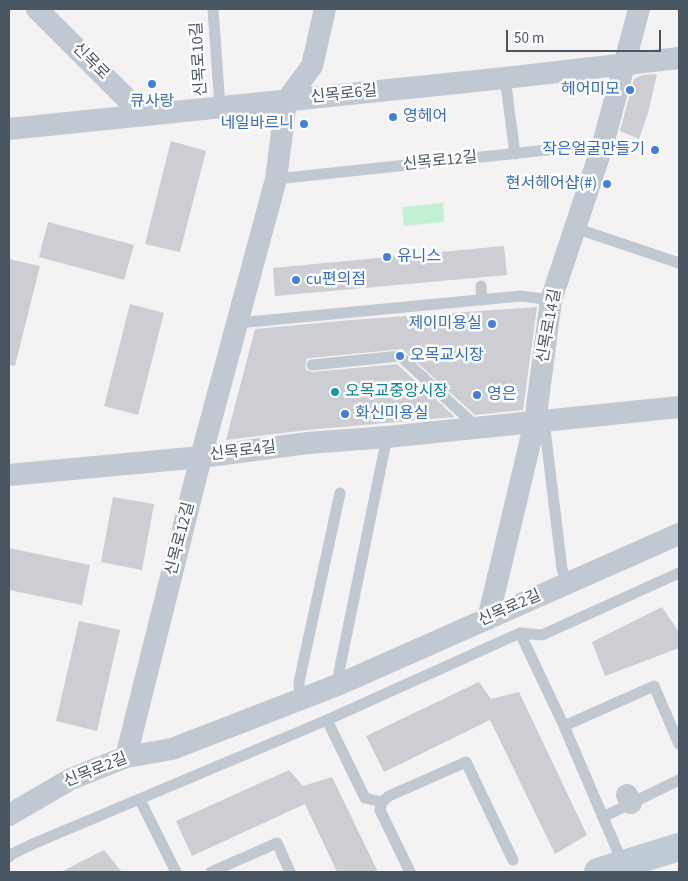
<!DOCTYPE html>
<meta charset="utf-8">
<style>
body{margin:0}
#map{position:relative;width:688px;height:881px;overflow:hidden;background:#f4f2f2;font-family:"Source Sans 3",sans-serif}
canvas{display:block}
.frame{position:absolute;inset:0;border:10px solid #495560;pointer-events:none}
.scale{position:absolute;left:506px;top:30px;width:155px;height:22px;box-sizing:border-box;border:2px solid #495560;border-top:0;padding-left:6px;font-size:15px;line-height:18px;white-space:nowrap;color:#495560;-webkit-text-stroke:4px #fff;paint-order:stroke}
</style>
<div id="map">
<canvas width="688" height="881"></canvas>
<div class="frame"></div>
<div class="scale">50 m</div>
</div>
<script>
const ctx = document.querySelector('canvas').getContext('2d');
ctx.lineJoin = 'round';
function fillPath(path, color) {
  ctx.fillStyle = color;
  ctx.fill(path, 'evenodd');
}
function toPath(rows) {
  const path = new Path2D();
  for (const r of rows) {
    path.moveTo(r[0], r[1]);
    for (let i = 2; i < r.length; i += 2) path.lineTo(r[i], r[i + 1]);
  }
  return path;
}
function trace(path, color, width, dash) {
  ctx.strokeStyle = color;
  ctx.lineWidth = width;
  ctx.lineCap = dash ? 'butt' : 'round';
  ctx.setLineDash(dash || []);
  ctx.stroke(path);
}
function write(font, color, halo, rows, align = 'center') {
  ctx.font = font + ' "Source Sans 3","Noto Sans KR",sans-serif';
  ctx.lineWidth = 5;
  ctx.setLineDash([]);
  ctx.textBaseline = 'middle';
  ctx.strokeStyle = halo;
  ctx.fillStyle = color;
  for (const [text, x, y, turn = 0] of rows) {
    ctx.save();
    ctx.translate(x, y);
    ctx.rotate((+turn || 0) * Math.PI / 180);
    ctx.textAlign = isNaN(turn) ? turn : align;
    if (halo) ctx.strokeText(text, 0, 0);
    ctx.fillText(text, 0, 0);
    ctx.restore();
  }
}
const green = toPath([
 [443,203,444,222,404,226,402,207]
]);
const building = toPath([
 [657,74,648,113,639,139,620,131,634,79,643,75],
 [171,141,206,151,180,252,145,244],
 [48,222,134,245,124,280,39,257],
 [504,246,507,275,275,296,273,268],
 [9,259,40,266,15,366,9,365],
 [130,304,164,313,138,415,104,406],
 [537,307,523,410,475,415,402,349,311,358,307,359,305,365,306,370,312,372,397,364,455,417,307,430,226,440,255,329,351,320],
 [113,497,154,504,142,570,101,562],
 [9,548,90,565,82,605,9,590],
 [662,607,679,632,679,648,605,676,592,642],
 [79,621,120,630,97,731,56,721],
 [479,682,491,699,519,692,587,835,555,854,490,720,384,772,366,736],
 [289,770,303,786,332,777,378,872,337,872,305,804,192,856,176,821],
 [104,850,122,872,61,872]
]);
const service = toPath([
 [213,9,220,107],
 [505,78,515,154],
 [276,179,603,144],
 [575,228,679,263],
 [481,286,482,300],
 [238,323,521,296,551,300],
 [312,365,400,356,477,427],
 [544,421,562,569,568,584],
 [520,633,564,726,623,864],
 [340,684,339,672,387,437],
 [300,699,299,682,340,493],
 [327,720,365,798,382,802],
 [564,726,654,686,679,744],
 [140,800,176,872],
 [603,817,679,780],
 [9,857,12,854,35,843,327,720,520,633,542,635,679,573],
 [211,872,277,843,290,872],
 [410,872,380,810,382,802,389,796,466,762,513,860]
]);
const minor = toPath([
 [37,9,143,115],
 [9,129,505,78,679,58],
 [9,475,201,457,308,443,387,437,679,407],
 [488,619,535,422,551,300,603,144,639,9],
 [126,757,201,457,276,179,286,101,312,66,325,9],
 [627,795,631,803],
 [9,815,71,779,126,757,172,749,340,684,679,534]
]);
const secondary = toPath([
 [598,872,679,847]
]);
const markers = [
 [152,84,5,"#3f7fe0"],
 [630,90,5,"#3f7fe0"],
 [393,117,5,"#3f7fe0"],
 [304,124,5,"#3f7fe0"],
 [655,150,5,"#3f7fe0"],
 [607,184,5,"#3f7fe0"],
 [387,257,5,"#3f7fe0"],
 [296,280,5,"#3f7fe0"],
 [492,324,5,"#3f7fe0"],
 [400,356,5,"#3f7fe0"],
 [335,392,5,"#0f9aa8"],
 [477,395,5,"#3f7fe0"],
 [345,414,5,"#3f7fe0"]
];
const streetNames = [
 ["신목로10길",200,59,-94],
 ["신목로",90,62,45],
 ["신목로6길",344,95,-6],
 ["신목로12길",440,162,-6],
 ["신목로14길",550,326,-80],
 ["신목로4길",243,452,-7],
 ["신목로12길",181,539,-76],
 ["신목로2길",510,609,-24],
 ["신목로2길",96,771,-22]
];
const shopNames = [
 ["헤어미모",620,90,"right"],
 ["큐사랑",152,102,"center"],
 ["영헤어",403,117],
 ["네일바르니",294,124,"right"],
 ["작은얼굴만들기",645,150,"right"],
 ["현서헤어샵(#)",597,184,"right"],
 ["유니스",397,257],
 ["cu편의점",306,280],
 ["제이미용실",482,324,"right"],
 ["오목교시장",410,356],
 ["영은",487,395],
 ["화신미용실",355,414]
];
const cultureNames = [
 ["오목교중앙시장",345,392]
];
fillPath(green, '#c2f0d4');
fillPath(building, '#ccced4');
trace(service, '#c0c9d1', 11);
trace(minor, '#c0c9d1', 22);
trace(secondary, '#c0cad5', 28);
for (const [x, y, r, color] of markers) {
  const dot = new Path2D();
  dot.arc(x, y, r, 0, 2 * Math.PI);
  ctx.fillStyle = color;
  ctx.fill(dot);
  trace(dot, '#fff', 2);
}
write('16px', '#495560', '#fff', streetNames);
write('16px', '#366cbe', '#fff', shopNames, 'left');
write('16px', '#0d838f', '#fff', cultureNames, 'left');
</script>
